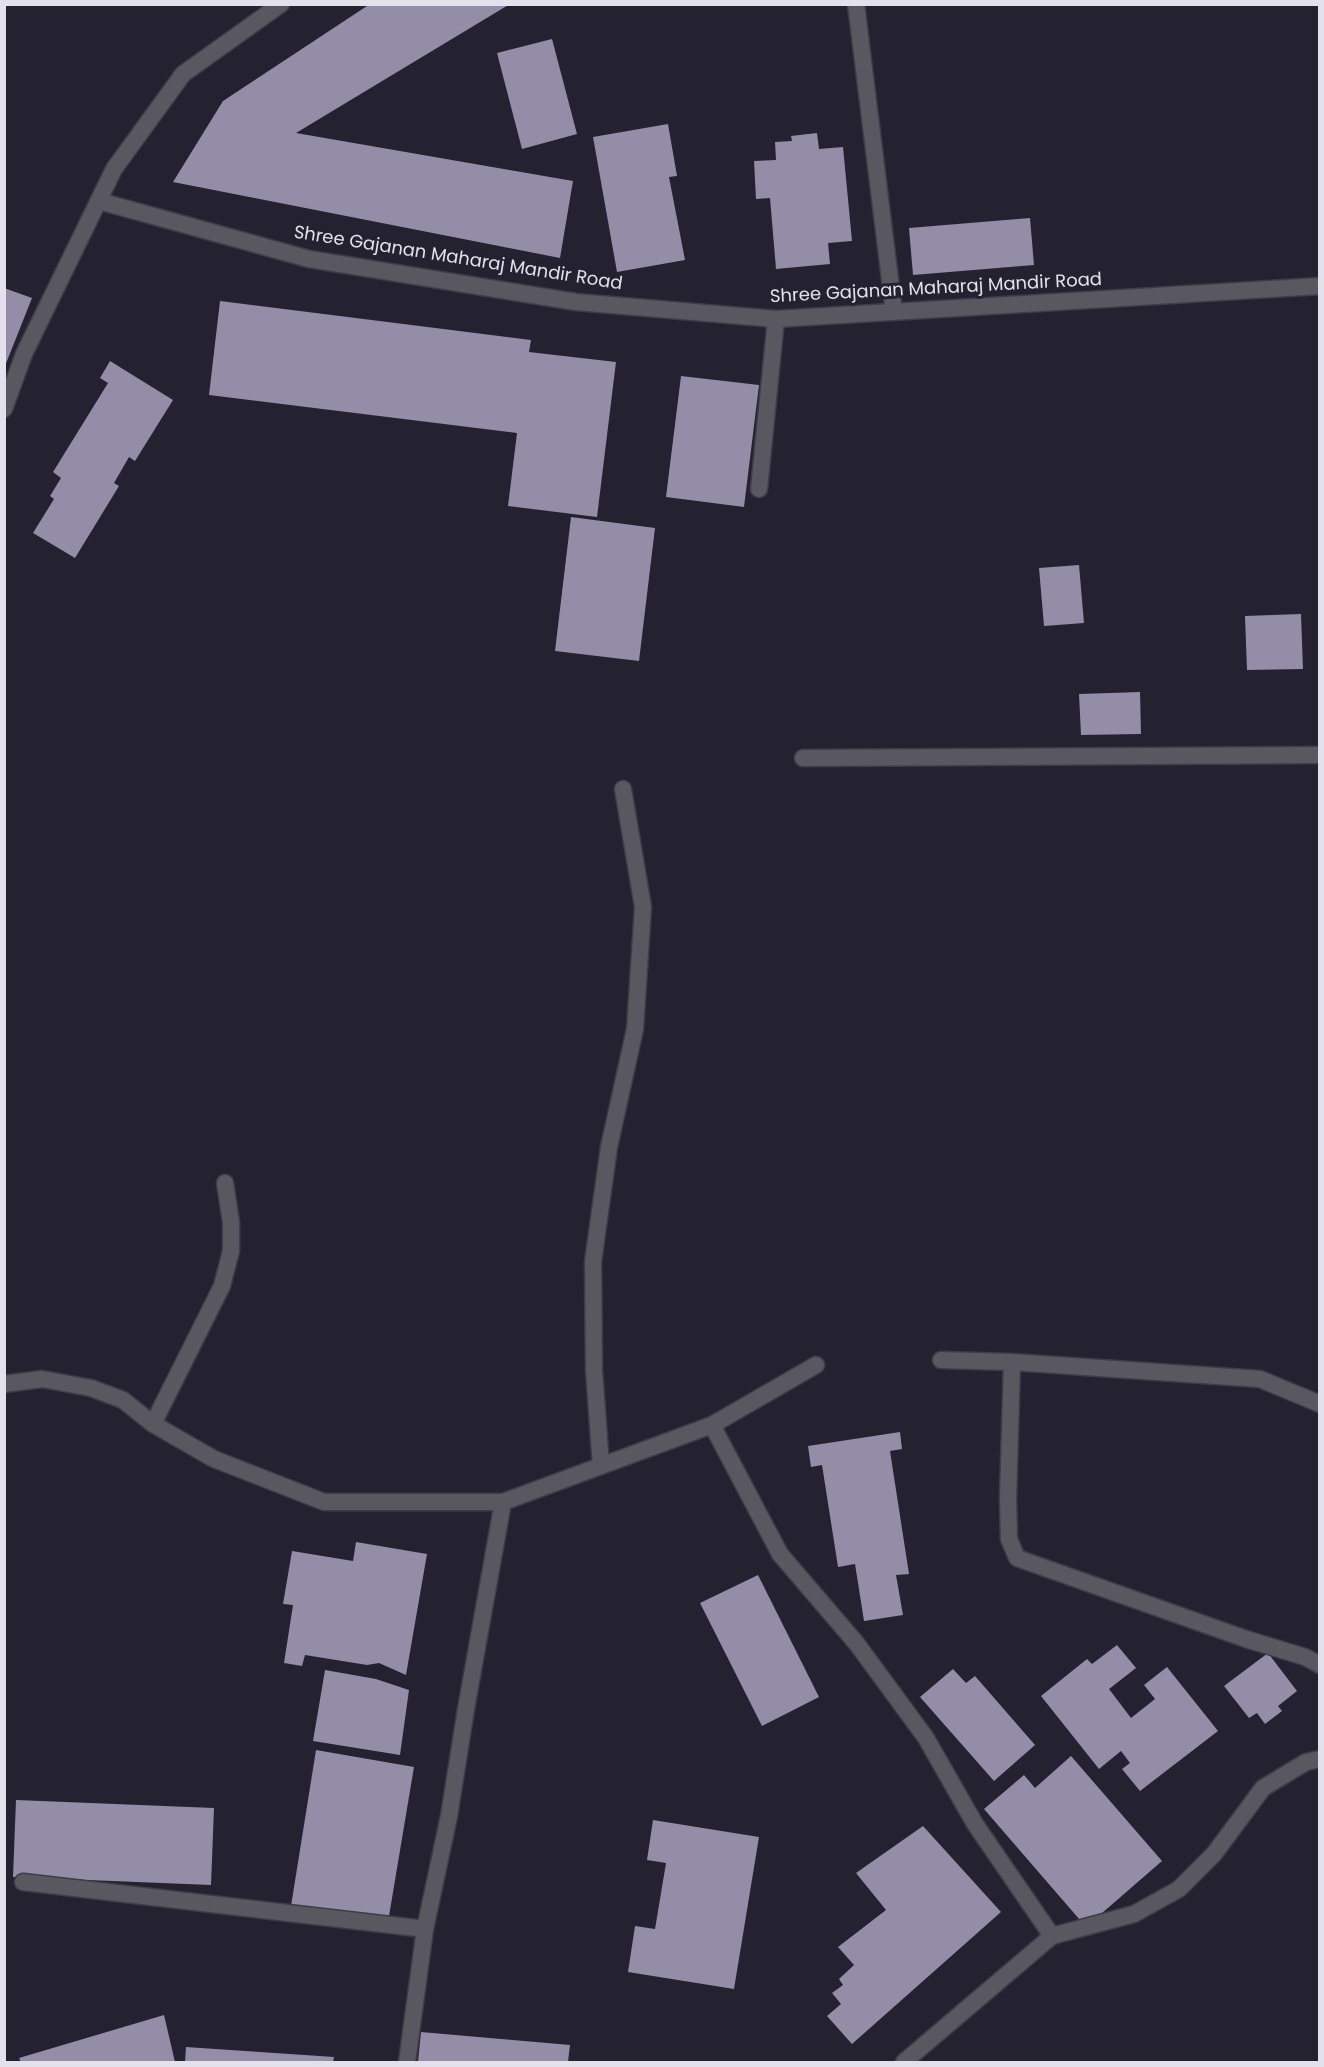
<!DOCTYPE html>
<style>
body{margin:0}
#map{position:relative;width:1324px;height:2067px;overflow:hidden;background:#242130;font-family:Poppins,sans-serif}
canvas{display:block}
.frame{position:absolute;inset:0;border:6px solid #e3e1eb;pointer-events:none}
</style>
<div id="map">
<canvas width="1324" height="2067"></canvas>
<div class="frame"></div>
</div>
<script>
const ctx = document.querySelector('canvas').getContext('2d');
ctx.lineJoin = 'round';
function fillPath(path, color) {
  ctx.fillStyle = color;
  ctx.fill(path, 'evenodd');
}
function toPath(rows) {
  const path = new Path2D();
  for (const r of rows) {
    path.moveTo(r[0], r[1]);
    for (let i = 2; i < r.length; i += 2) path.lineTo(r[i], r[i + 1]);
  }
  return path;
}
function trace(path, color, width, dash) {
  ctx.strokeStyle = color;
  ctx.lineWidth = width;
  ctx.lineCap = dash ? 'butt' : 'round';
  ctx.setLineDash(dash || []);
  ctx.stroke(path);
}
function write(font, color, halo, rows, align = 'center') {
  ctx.font = font + ' Poppins,sans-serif';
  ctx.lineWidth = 6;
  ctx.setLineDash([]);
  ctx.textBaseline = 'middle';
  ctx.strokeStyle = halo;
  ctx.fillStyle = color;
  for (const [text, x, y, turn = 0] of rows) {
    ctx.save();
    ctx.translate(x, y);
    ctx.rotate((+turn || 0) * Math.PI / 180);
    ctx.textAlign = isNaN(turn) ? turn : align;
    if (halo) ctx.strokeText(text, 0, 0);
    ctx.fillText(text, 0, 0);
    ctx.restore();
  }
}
const building = toPath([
 [370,4,510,4,296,133,573,181,560,258,173,182,223,101],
 [552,39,577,134,522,149,497,53],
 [668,124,677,176,669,177,685,260,617,272,593,137],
 [817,133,819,149,843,147,852,241,828,243,830,264,776,269,770,198,756,199,754,161,776,160,775,142,792,141,791,136],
 [1030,218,1034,265,913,275,909,228],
 [4,288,32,298,5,366,4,366],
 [220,301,531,340,529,352,616,362,597,517,508,506,517,433,209,395],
 [110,361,173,400,135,461,129,457,114,483,119,486,75,558,33,533,54,499,50,496,61,478,53,472,108,383,100,378],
 [681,376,759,385,744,507,666,497],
 [571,517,655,528,639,661,555,651],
 [1079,565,1084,623,1044,626,1039,568],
 [1301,614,1303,669,1247,670,1245,616],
 [1140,692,1141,734,1081,735,1079,694],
 [900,1432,902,1449,890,1451,909,1574,896,1575,903,1615,864,1621,855,1564,838,1567,822,1465,811,1467,808,1446],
 [356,1542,427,1554,406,1675,379,1663,367,1665,305,1655,302,1666,284,1663,293,1605,283,1604,292,1551,353,1561],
 [758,1575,819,1697,762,1726,700,1603],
 [1117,1645,1136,1668,1109,1689,1131,1718,1155,1699,1144,1685,1167,1667,1218,1731,1140,1791,1122,1769,1130,1763,1121,1751,1099,1769,1041,1696,1087,1659,1092,1664],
 [1268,1653,1297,1691,1278,1706,1282,1711,1265,1724,1257,1713,1249,1718,1224,1686],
 [953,1669,966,1683,975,1676,1035,1745,994,1781,920,1697],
 [325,1670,376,1679,409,1690,400,1755,313,1741],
 [316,1750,414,1767,388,1922,291,1906],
 [1071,1756,1162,1861,1086,1927,984,1809,1024,1775,1035,1788],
 [16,1800,214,1808,211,1885,13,1877],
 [653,1820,759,1837,734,1989,628,1972,635,1926,655,1929,666,1863,647,1860],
 [923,1826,1001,1912,852,2044,827,2016,841,2004,832,1993,843,1985,839,1979,854,1965,838,1947,886,1910,856,1873],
 [164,2015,175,2062,21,2062,19,2058],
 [421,2032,570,2045,568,2062,418,2062],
 [186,2047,334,2057,333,2062,185,2062]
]);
const service = toPath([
 [759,489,776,319],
 [23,1882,425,1929]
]);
const minor = toPath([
 [856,4,894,312],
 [99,201,309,259,576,302,776,319,1320,286],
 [803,758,1320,755],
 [941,1360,1012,1362,1260,1379,1320,1404],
 [1012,1362,1008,1498,1009,1539,1017,1558,1246,1639,1305,1657,1320,1665],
 [4,1384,42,1379,91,1388,123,1400,153,1424,214,1459,324,1502,503,1502,712,1425,816,1365],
 [153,1424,222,1286,231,1251,231,1222,225,1183],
 [712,1425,780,1554,857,1644,926,1738,975,1824,1052,1936],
 [601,1466,594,1370,593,1262,609,1147,635,1029,643,907,623,789],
 [407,2062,425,1929,449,1816,466,1709,503,1502],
 [904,2062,1052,1936,1134,1914,1179,1889,1214,1854,1263,1788,1306,1762,1320,1759]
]);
const tertiary = toPath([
 [4,409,24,354,114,169,183,74,281,4]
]);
const streetNames = [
 ["Shree Gajanan Maharaj Mandir Road",458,259,9],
 ["Shree Gajanan Maharaj Mandir Road",936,289,-3]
];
fillPath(building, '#938da8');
trace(service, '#3f3c4a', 19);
trace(minor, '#3f3c4a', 19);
trace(tertiary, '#3f3c4a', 19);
trace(service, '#59575f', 16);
trace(minor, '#59575f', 16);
trace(tertiary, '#59575f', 16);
write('18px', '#e3e1eb', '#242130', streetNames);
</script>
